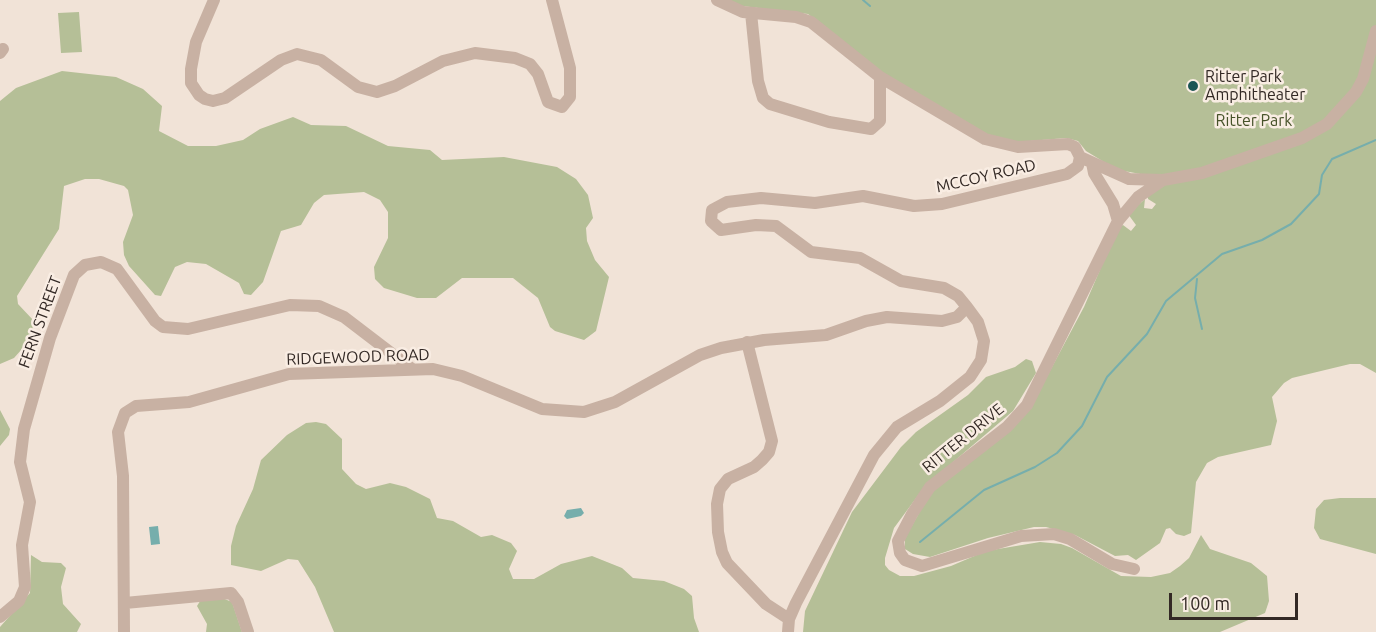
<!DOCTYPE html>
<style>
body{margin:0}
#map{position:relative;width:1376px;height:632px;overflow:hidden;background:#f1e3d7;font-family:Ubuntu,sans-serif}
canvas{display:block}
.scale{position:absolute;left:1169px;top:593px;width:129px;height:27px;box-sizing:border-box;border:3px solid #332925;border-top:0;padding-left:8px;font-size:18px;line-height:21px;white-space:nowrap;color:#332925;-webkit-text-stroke:4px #f9ede3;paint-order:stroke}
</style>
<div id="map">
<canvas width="1376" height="632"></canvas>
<div class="scale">100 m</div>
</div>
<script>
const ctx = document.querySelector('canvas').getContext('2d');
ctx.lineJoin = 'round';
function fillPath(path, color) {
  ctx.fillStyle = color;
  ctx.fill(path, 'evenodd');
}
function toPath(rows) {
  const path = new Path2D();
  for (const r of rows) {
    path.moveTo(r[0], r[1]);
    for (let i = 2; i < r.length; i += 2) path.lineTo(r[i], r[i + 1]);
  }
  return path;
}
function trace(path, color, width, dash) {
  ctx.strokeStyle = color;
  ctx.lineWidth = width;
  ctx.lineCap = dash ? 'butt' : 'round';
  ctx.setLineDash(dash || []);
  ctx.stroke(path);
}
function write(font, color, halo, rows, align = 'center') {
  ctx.font = font + ' Ubuntu,sans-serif';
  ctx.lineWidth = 5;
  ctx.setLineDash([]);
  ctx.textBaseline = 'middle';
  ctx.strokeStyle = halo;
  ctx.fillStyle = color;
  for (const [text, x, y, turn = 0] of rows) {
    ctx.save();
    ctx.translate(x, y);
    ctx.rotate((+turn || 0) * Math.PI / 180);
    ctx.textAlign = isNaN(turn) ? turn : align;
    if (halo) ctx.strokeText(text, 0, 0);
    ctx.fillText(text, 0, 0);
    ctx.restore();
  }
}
const green = toPath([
 [724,0,1376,0,1376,373,1360,364,1350,364,1292,378,1284,383,1272,397,1277,421,1271,445,1218,457,1207,463,1196,482,1191,533,1184,536,1176,534,1170,528,1166,529,1160,543,1136,560,1128,555,1115,556,1075,535,1046,527,1034,527,988,538,930,557,913,554,905,549,905,538,932,490,1029,410,1084,307,1118,228,1123,225,1131,231,1136,225,1128,214,1145,199,1144,208,1152,209,1156,204,1148,199,1146,175,1124,171,1104,162,1086,151,1078,141,1066,138,1018,142,993,138,880,72,808,14,742,6],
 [79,12,82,52,61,53,58,13],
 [62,71,116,77,143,89,162,106,159,131,188,146,216,146,243,140,260,129,293,117,311,125,346,126,388,146,430,150,442,160,504,157,557,167,576,179,588,195,593,218,586,228,587,241,595,260,609,277,596,331,584,340,555,331,550,327,538,298,513,278,462,278,436,298,417,298,384,288,375,279,374,267,388,238,388,212,380,200,364,192,324,195,314,203,301,225,281,231,263,282,251,295,244,294,239,283,206,264,187,262,175,267,161,296,155,295,129,266,124,255,123,242,133,215,128,190,124,186,99,179,85,179,64,186,59,229,17,296,18,304,34,321,30,340,14,358,0,364,0,101,16,88],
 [1026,359,1032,361,1036,373,1013,411,925,486,894,528,885,558,885,565,889,570,900,576,914,576,951,566,986,551,1040,542,1061,544,1072,548,1121,576,1151,577,1170,573,1180,566,1189,558,1201,535,1210,549,1251,563,1267,576,1269,601,1265,613,1220,632,803,632,805,611,852,512,901,447,916,432,968,395,986,377,1015,367],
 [0,410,10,429,9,435,0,446],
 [316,422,326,424,342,439,342,469,356,484,366,489,390,483,406,487,430,499,437,518,453,521,481,537,492,535,511,543,517,551,509,569,513,579,534,579,561,564,592,556,622,568,633,578,664,581,684,589,692,596,694,618,699,632,334,632,315,587,298,560,288,559,261,571,231,565,231,546,236,526,253,489,261,460,287,435,306,423],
 [1340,498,1376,498,1376,554,1320,539,1314,528,1316,509,1324,500],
 [31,555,42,562,61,563,66,568,61,587,63,604,81,624,77,632,0,632,0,627,30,593],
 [202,598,222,598,232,602,242,632,206,632,207,624,197,606]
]);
const water = toPath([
 [581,508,584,513,581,516,567,519,564,516,567,510],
 [158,526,160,544,151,545,149,527]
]);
const stream = toPath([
 [863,0,870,6],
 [1197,279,1195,298,1202,329],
 [920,542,984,490,1035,467,1057,453,1082,426,1107,377,1147,334,1166,301,1222,254,1262,240,1291,224,1319,194,1322,175,1332,159,1376,140]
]);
const minor = toPath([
 [214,0,196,42,191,69,191,83,199,95,205,99,213,101,225,98,281,60,297,54,321,60,358,87,377,92,395,86,443,61,475,53,515,58,530,64,538,74,548,102,562,107,570,97,570,68,552,0],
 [717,0,743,12,796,17,811,22,880,77,985,139,1018,147,1068,144,1075,147,1080,157,1078,166,1067,174,942,204,914,206,863,196,815,203,761,198,727,202,712,210,711,221,721,230,756,225,776,226,811,252,860,258,901,281,944,288,958,296,967,307,978,322,984,341,981,360,970,377,940,401,897,427,874,455,796,603,789,619,788,632],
 [751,13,758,81,763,98,770,104,829,122,871,129,880,121,880,77],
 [0,53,3,49],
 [1080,157,1129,179,1163,180,1202,173,1302,138,1327,124,1356,92,1363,79,1376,31],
 [1092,163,1094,173,1113,204,1118,221],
 [747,342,772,441,769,452,762,460,754,467,728,479,720,489,717,504,718,532,722,552,727,563,766,604,789,619],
 [1134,569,1112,564,1070,539,1054,534,1021,536,922,566,905,560,900,553,898,541,912,514,930,487,1007,427,1027,405,1118,221,1138,197,1163,180],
 [125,603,231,593,238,602,248,632],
 [0,617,19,601,25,587,22,545,30,502,20,462,24,429,50,338,74,275,85,265,101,262,117,269,155,321,163,327,188,329,290,305,319,306,344,317,412,369],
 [124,632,123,476,118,432,125,413,136,406,189,402,289,374,433,369,462,376,542,409,584,412,615,402,700,355,721,348,764,340,826,335,866,321,887,317,942,321,957,317,967,307]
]);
const markers = [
 [1193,86,6,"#1b5554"]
];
const poiNames = [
 ["Ritter Park",1205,77],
 ["Amphitheater",1205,95]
];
const parkNames = [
 ["Ritter Park",1254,121]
];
const streetNames = [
 ["MCCOY ROAD",986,176,-13],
 ["FERN STREET",40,322,-70],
 ["RIDGEWOOD ROAD",358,357,-2],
 ["RITTER DRIVE",963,438,-39]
];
fillPath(green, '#b5bf97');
fillPath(water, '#76aeac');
trace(stream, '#76aeac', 2);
trace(minor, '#c8b1a3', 12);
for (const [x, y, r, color] of markers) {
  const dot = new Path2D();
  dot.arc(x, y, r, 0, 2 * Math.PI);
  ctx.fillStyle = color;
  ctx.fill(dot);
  trace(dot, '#f9ede3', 2);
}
write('16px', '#332925', '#f9ede3', poiNames, 'left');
write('16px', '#465229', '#f9ede3', parkNames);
write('16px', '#332925', '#f9ede3', streetNames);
</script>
